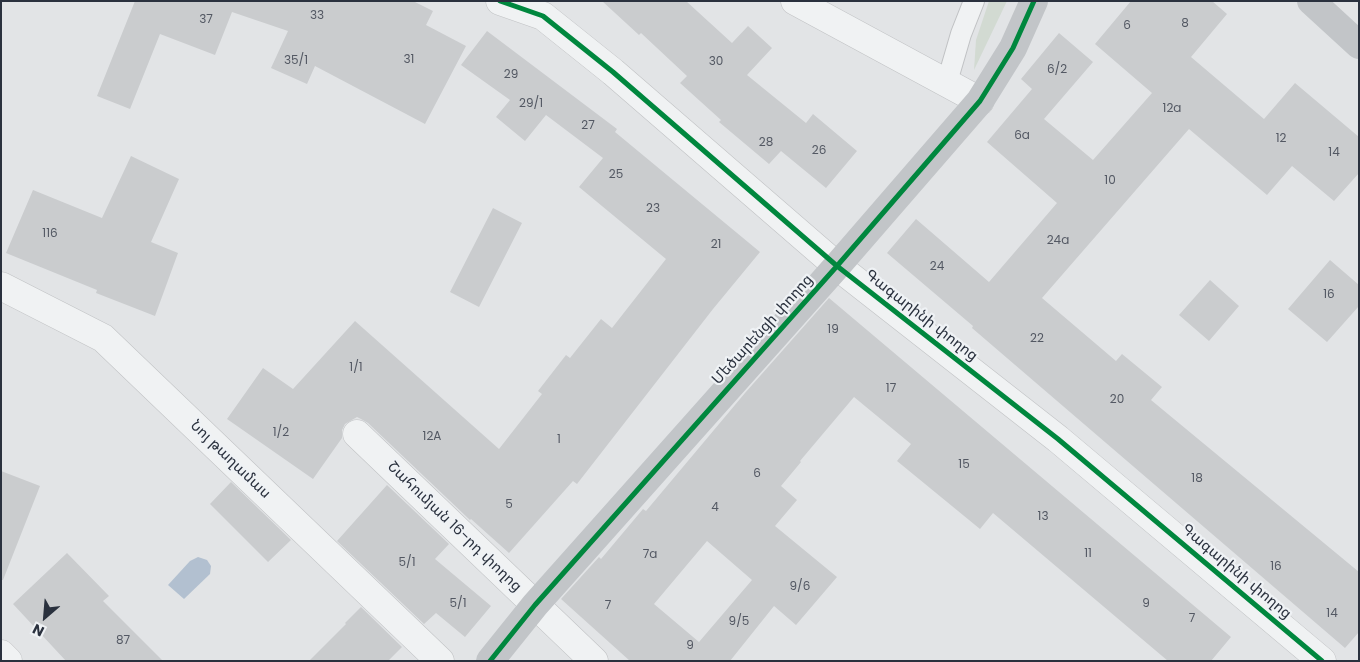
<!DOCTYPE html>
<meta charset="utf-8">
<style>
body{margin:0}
#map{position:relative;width:1360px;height:662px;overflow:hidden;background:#e2e4e6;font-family:Poppins,sans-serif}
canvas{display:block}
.frame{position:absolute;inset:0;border:2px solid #2a313e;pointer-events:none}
.north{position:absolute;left:20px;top:592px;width:50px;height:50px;-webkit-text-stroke:4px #eff2f5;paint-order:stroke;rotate:207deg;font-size:14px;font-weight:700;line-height:20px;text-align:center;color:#2a313e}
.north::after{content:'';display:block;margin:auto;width:18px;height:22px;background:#2a313e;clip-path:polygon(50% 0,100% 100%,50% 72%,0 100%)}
</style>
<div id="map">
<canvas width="1360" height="662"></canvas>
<div class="frame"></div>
<div class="north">N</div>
</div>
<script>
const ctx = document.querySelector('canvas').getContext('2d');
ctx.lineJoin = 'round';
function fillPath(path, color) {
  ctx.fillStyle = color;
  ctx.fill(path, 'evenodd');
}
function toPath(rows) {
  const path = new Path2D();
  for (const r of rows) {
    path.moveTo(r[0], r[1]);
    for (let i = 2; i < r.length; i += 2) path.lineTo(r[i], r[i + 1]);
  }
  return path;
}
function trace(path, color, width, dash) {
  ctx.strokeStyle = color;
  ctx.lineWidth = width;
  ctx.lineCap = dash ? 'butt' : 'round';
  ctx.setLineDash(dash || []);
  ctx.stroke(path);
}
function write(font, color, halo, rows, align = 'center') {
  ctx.font = font + ' Poppins,"Noto Sans Armenian",sans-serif';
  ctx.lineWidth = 4.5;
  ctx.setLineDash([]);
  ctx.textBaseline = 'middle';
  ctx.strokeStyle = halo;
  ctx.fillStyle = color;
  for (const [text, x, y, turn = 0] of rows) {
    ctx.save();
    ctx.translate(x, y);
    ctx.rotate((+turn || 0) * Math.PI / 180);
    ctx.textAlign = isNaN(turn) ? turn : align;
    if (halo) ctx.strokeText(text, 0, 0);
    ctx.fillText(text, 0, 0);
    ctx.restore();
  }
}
const green = toPath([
 [989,1,1007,1,974,70,976,40]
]);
const water = toPath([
 [198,557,207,560,211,566,210,574,184,599,168,585,190,561]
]);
const building = toPath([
 [135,1,413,1,433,11,426,25,466,46,425,124,315,66,307,84,271,68,288,31,232,12,215,55,160,34,130,109,97,96],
 [602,1,686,1,732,43,748,26,772,48,747,75,806,123,813,114,857,151,826,188,781,151,769,164,719,122,721,120,680,83,687,76,641,33,639,35],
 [1131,1,1212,1,1227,14,1191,57,1264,119,1295,83,1359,137,1359,173,1334,201,1292,166,1267,195,1189,129,1042,298,1116,361,1122,354,1162,387,1151,400,1359,572,1359,632,1345,648,972,328,973,326,887,253,916,219,989,282,1057,203,987,142,1032,89,1021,79,1059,33,1093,62,1044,119,1093,160,1152,93,1095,44],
 [487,31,617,129,615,132,760,252,713,309,577,484,573,481,509,553,471,519,470,520,368,423,361,419,357,417,345,424,342,430,342,438,313,479,227,419,263,368,293,389,355,321,499,449,542,394,538,391,566,355,570,358,601,319,612,328,666,259,579,187,603,158,546,115,525,141,496,117,510,100,461,65],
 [131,156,179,179,151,242,178,253,155,316,96,293,97,290,6,253,33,190,102,218],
 [493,208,522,223,479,307,450,292],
 [1330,260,1359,285,1359,306,1327,342,1288,309],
 [1210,280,1239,306,1209,341,1179,315],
 [829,298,1231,637,1211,661,1168,661,993,513,980,529,897,461,911,444,854,397,800,461,801,462,781,486,797,500,775,526,837,577,796,625,774,606,730,661,630,661,561,599,599,557,601,559,643,509,646,511,745,393],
 [707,541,752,580,699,642,654,604],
 [1,471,40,486,3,580,1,580],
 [231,482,291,540,268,562,210,504],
 [387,485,449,544,435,559,491,606,465,637,436,613,424,624,337,541],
 [67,553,109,596,103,601,163,661,66,661,13,604],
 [361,607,402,647,388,661,309,661,346,624,345,623]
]);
const lane = toPath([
 [947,82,961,34,974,1]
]);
const street = toPath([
 [500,1,543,16,613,72,837,266,1058,439,1322,661],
 [795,1,980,101],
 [1,286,103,338,440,661],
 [357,434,594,661],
 [1,654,8,661]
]);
const secondary = toPath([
 [1311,1,1359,45],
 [490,661,535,605,837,266,980,101,1013,48,1034,1]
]);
const cycleway = toPath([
 [500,1,543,16,613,72,837,266,1058,439,1322,661],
 [490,661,535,605,837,266,980,101,1013,48,1034,1]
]);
const numberNames = [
 ["33",317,16],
 ["37",206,20],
 ["8",1185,24],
 ["6",1127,26],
 ["31",409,60],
 ["35/1",296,61],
 ["30",716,62],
 ["6/2",1057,70],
 ["29",511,75],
 ["29/1",531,104],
 ["12a",1172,109],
 ["27",588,126],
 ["6a",1022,136],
 ["12",1281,139],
 ["28",766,143],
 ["26",819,151],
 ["14",1334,153],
 ["25",616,175],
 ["10",1110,181],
 ["23",653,209],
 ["116",50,234],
 ["24a",1058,241],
 ["21",716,245],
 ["24",937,267],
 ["16",1329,295],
 ["19",833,330],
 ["22",1037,339],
 ["1/1",356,368],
 ["17",891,389],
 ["20",1117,400],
 ["1/2",281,433],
 ["12A",432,437],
 ["1",559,440],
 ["15",964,465],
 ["6",757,474],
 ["18",1197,479],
 ["5",509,505],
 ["4",715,508],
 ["13",1043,517],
 ["11",1088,554],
 ["7a",650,555],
 ["5/1",407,563],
 ["16",1276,567],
 ["9/6",800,587],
 ["5/1",458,604],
 ["9",1146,604],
 ["7",608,606],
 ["14",1332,614],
 ["7",1192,619],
 ["9/5",739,622],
 ["87",123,641],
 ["9",690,646]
];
const streetNames = [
 ["Գագարինի փողոց",921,316,38],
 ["Մեծարենցի փողոց",763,330,-48],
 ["Նոյ թաղամաս",230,460,44],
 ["Շահումյան 16-րդ փողոց",454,527,44],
 ["Գագարինի փողոց",1236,572,40]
];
fillPath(green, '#d2dad2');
fillPath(water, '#b2c0d0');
fillPath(building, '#caccce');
trace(lane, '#c0c2c4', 22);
trace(street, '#c0c2c4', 29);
trace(lane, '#f0f2f3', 20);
trace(street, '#f0f2f3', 28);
trace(secondary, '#c2c5c8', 28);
trace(cycleway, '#00873e', 5);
write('12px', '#535863', null, numberNames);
write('15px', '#2a313e', '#eff2f5', streetNames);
</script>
